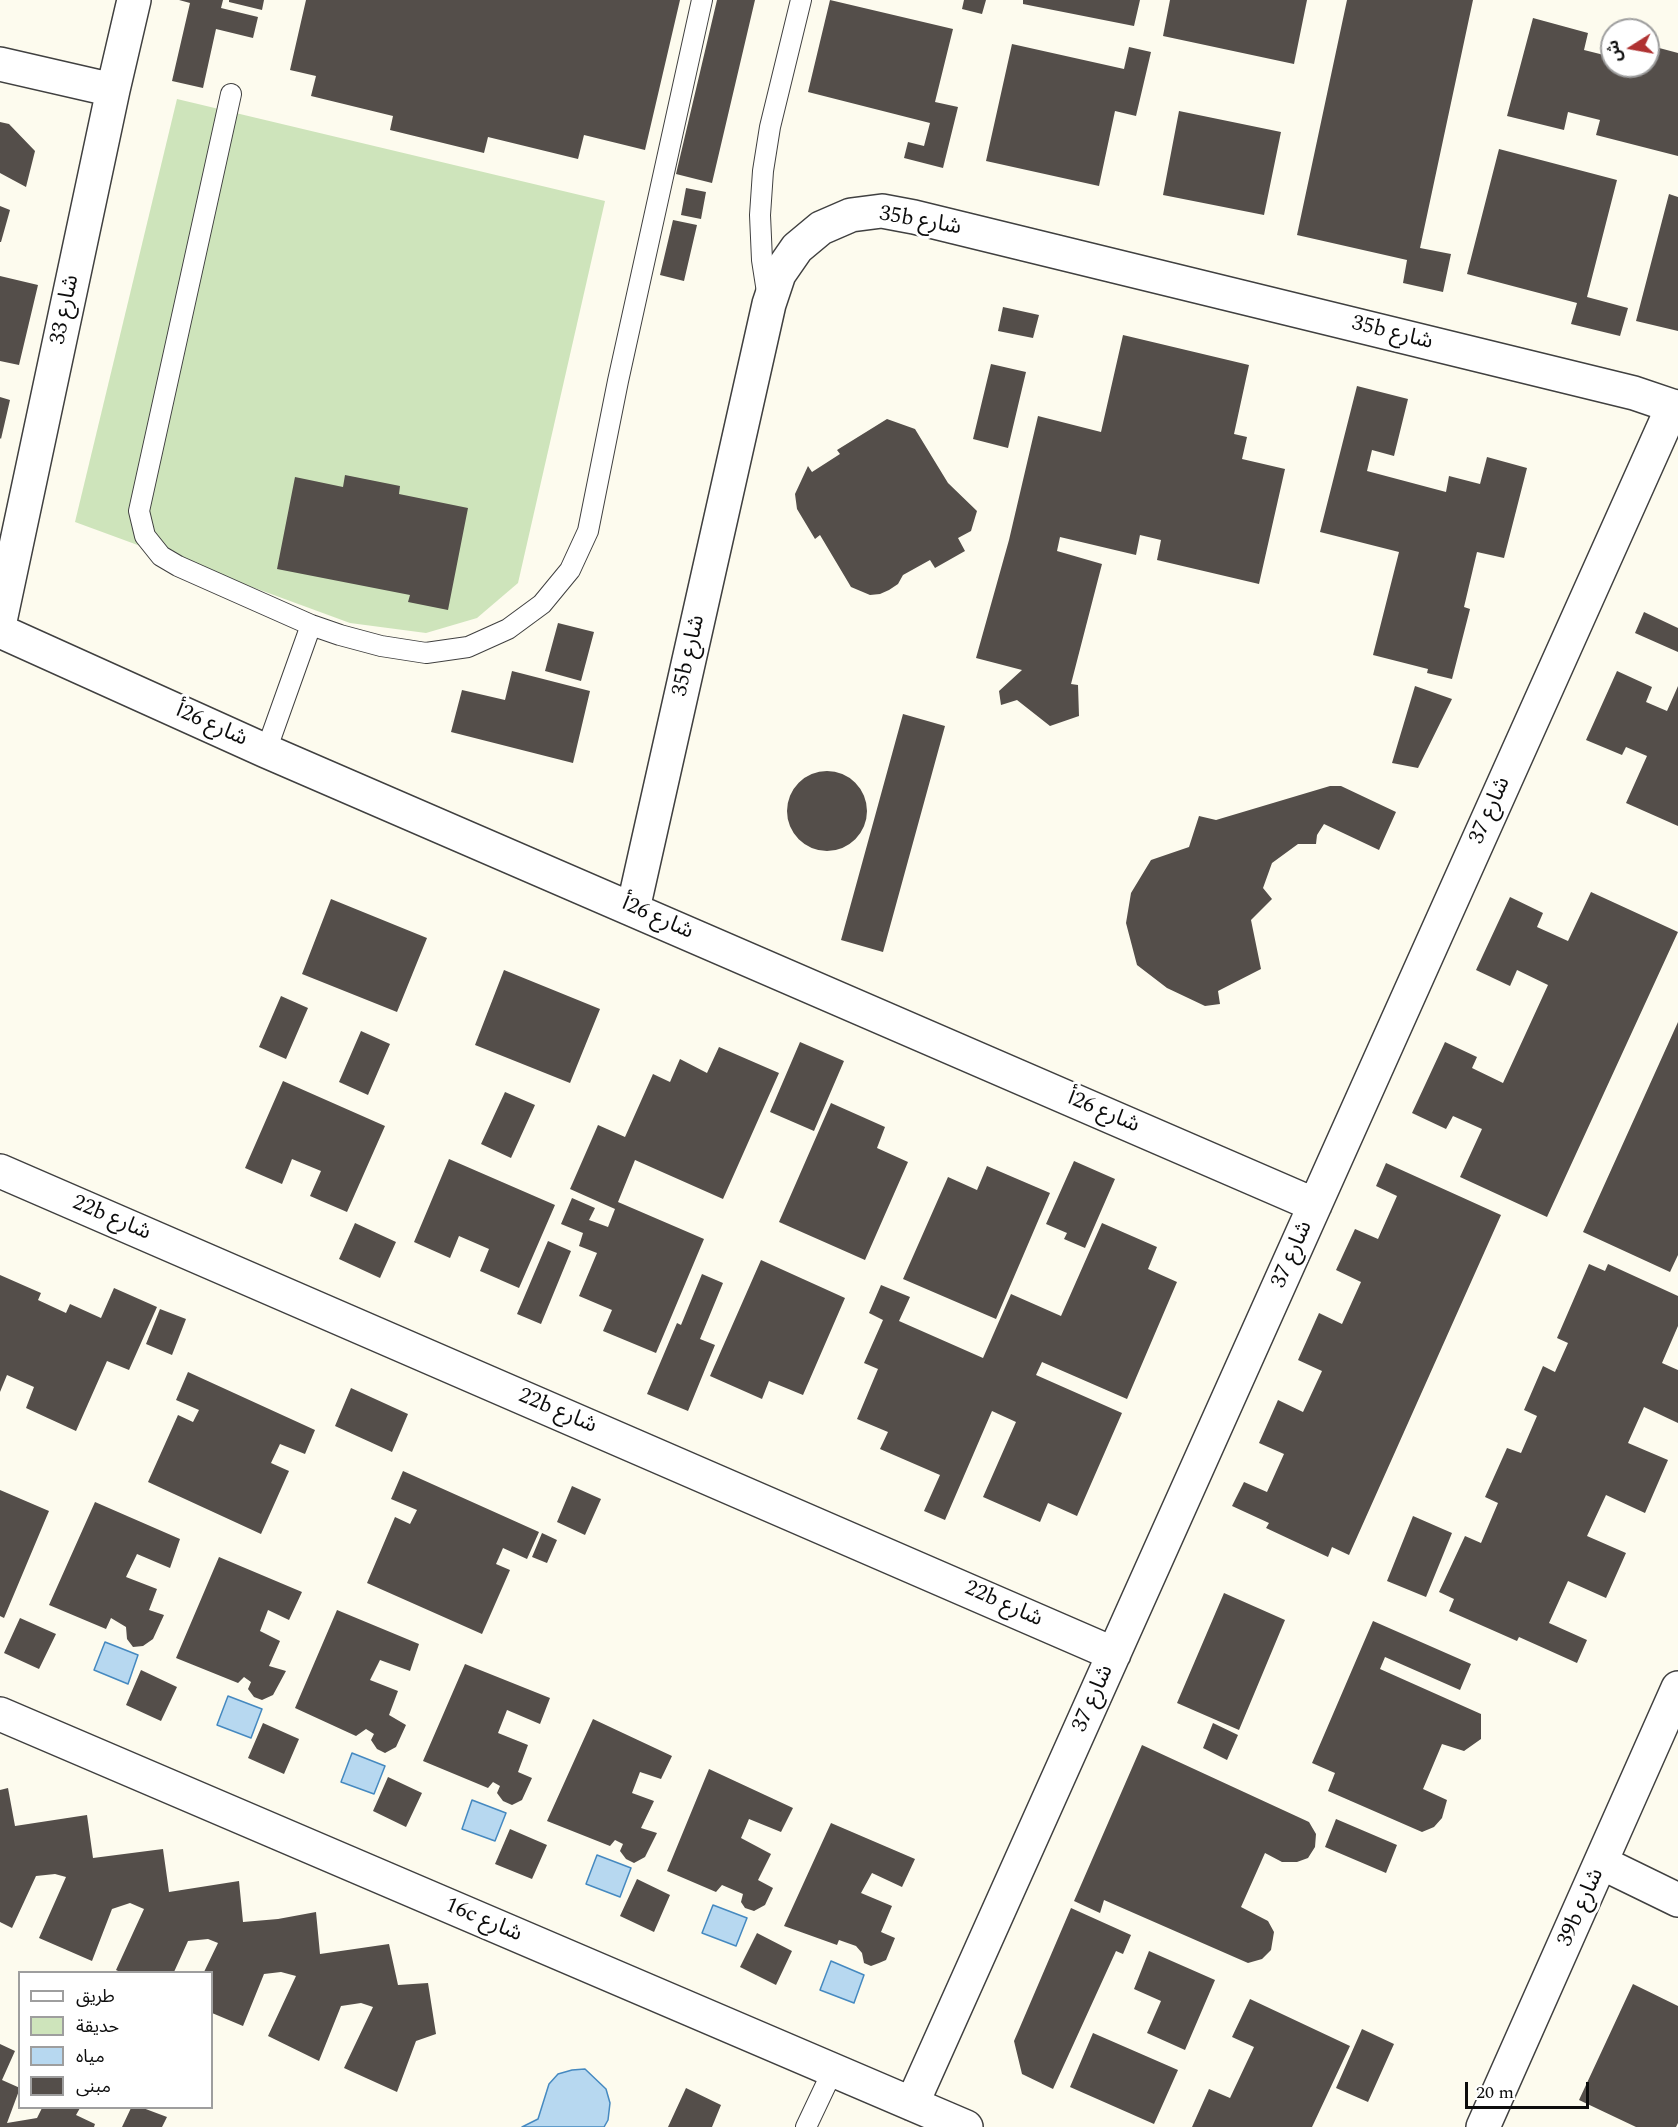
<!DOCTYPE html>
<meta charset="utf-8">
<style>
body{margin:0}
#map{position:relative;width:1678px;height:2127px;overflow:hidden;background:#fdfbee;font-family:Spectral,"Noto Sans Arabic",serif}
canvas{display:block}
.legend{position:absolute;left:18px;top:1971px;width:195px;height:138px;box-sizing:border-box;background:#fff;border:2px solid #9e9e9e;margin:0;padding:8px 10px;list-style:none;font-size:18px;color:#0d0d0d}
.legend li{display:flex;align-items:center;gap:12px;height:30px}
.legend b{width:30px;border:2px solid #9e9e9e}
.north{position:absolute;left:1600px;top:18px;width:60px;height:60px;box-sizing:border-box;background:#fff;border:2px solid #9e9e9e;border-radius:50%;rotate:259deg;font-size:16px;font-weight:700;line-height:24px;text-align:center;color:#0d0d0d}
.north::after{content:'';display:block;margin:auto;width:21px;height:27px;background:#af3232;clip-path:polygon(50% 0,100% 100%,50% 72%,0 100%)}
.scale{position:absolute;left:1465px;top:2082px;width:124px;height:27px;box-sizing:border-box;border:3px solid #0d0d0d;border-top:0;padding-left:8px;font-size:18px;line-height:21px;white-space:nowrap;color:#0d0d0d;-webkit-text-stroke:4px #fff;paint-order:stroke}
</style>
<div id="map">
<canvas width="1678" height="2127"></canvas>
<ul class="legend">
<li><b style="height:8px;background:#fff"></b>طريق</li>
<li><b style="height:16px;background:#cee4bb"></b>حديقة</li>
<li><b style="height:16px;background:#b7d8f0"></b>مياه</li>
<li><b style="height:16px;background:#544e4a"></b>مبنى</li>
</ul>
<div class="north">ش</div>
<div class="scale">20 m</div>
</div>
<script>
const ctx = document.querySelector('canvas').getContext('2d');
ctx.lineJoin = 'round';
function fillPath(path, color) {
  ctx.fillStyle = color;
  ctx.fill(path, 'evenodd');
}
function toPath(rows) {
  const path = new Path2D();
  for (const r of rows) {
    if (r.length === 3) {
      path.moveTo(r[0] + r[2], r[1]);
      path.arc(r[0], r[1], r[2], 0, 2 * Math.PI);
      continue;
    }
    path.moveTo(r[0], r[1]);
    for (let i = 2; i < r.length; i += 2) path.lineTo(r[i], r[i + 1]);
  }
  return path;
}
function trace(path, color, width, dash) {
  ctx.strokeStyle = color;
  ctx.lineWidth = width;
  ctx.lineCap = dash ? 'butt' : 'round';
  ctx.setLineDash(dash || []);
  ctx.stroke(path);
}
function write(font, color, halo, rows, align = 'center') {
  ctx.font = font + ' Spectral,"Noto Sans Arabic",serif';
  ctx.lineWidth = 6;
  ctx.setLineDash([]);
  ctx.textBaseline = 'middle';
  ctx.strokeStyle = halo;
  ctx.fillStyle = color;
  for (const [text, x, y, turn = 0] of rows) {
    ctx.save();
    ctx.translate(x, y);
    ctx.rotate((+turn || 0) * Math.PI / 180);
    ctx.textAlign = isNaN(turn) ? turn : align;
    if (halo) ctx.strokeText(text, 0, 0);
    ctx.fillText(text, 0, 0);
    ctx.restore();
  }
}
const green = toPath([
 [177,99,605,201,518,583,477,618,426,633,350,623,75,522]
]);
const water = toPath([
 [105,1642,138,1655,128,1684,94,1670,105,1642],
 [228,1696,262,1709,251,1738,217,1725,228,1696],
 [352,1753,385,1766,374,1794,341,1782,352,1753],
 [472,1800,506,1813,495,1841,462,1829,472,1800],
 [597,1855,631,1868,620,1897,586,1884,597,1855],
 [713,1905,747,1918,736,1946,702,1933,713,1905],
 [831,1961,864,1975,854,2003,820,1990,831,1961],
 [585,2069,606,2089,610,2103,608,2120,604,2127,522,2127,538,2119,549,2084,558,2074,572,2070,585,2069]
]);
const building = toPath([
 [179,0,223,0,221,8,258,17,253,38,216,29,203,88,172,81,190,3],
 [229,0,264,0,262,10,229,2],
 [306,0,680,0,645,150,584,135,578,159,488,137,484,153,390,130,393,116,311,96,316,76,290,70],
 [717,0,755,0,712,183,676,174],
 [830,0,953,29,935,102,958,107,943,168,904,158,908,142,924,146,930,123,808,92],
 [964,0,986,0,982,14,962,9],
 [1023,0,1140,0,1134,26,1023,4],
 [1170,0,1307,0,1294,64,1163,36],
 [1347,0,1473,0,1420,248,1451,254,1443,292,1403,283,1407,260,1297,235],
 [1533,18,1588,33,1584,50,1612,57,1612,66,1648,66,1648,45,1678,53,1678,156,1596,135,1600,120,1568,112,1564,130,1507,116],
 [1012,44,1124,69,1129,47,1151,52,1136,116,1115,111,1099,186,986,161],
 [1179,111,1281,132,1264,215,1163,195],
 [0,122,9,124,35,151,26,187,0,173],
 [1499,149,1617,180,1587,297,1628,308,1620,336,1571,324,1577,303,1467,274],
 [686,188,706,192,701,219,681,215],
 [1669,194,1678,197,1678,331,1636,321],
 [0,206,10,210,1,242,0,242],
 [673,220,697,225,684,281,660,275],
 [0,276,38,285,19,365,0,361],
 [1003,307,1039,315,1033,338,998,331],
 [1123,335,1249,365,1234,434,1247,437,1242,459,1285,469,1259,584,1157,560,1161,540,1140,535,1136,555,1060,537,1057,551,1102,564,1071,684,1078,685,1079,716,1050,726,1017,700,1001,705,999,691,1022,670,976,658,1009,540,1038,416,1101,432],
 [991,364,1026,372,1008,448,973,439],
 [1357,386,1408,399,1394,456,1372,450,1367,471,1446,492,1449,476,1480,484,1487,457,1527,468,1504,558,1477,552,1464,607,1470,609,1452,679,1427,673,1428,669,1373,655,1399,552,1320,532],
 [0,397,10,400,1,439,0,438],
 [887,419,915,429,948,483,977,511,971,531,958,538,965,551,935,568,930,560,903,575,898,584,889,590,880,594,870,595,851,587,820,535,815,539,797,509,795,494,808,466,812,472,840,454,837,450],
 [345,475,400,486,399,494,468,508,448,610,408,602,410,595,277,569,295,477,343,487],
 [1644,612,1678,628,1678,652,1635,633],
 [558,623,594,632,581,681,545,671],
 [512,671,590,691,573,763,451,732,462,690,505,700],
 [1617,671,1652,687,1646,702,1667,711,1678,686,1678,826,1626,803,1647,756,1626,747,1622,755,1586,740],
 [1415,686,1452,699,1418,768,1392,763],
 [903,714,945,726,883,952,841,940],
 [827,811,40],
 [1330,786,1341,786,1396,812,1379,850,1324,824,1317,835,1316,844,1298,844,1272,863,1263,888,1272,899,1251,920,1261,969,1218,991,1220,1004,1205,1006,1167,988,1137,965,1126,923,1131,893,1151,860,1189,847,1199,816,1216,820],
 [1591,892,1678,932,1547,1217,1460,1177,1482,1129,1453,1116,1446,1129,1412,1113,1445,1042,1477,1057,1472,1068,1503,1083,1548,985,1517,970,1510,986,1476,970,1510,897,1543,913,1537,927,1568,941],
 [331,899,427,938,397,1012,302,974],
 [504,970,600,1009,570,1083,475,1045],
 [281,996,308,1008,286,1059,259,1047],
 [1678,1022,1678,1255,1670,1272,1583,1232],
 [361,1031,390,1044,368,1095,339,1082],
 [800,1042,844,1061,814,1131,770,1112],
 [719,1047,779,1073,723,1199,635,1160,618,1202,704,1239,656,1353,603,1331,612,1310,579,1296,597,1253,579,1246,583,1233,561,1224,572,1198,595,1208,589,1220,608,1227,615,1209,570,1189,598,1125,625,1137,653,1074,670,1082,680,1059,707,1073],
 [283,1081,385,1126,347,1212,310,1196,321,1171,292,1159,282,1184,245,1168],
 [505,1092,535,1105,511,1158,481,1144],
 [831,1103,885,1127,877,1148,908,1162,865,1260,779,1222],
 [449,1159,555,1205,519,1288,480,1271,489,1249,459,1236,450,1258,414,1242],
 [1074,1161,1115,1179,1085,1248,1064,1239,1067,1233,1046,1224],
 [1386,1163,1501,1215,1349,1555,1332,1547,1328,1557,1266,1528,1269,1523,1232,1506,1244,1482,1267,1492,1284,1454,1259,1443,1278,1400,1303,1412,1322,1371,1298,1360,1319,1313,1342,1324,1361,1282,1336,1270,1355,1229,1378,1239,1397,1196,1376,1186],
 [987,1166,1050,1193,996,1319,903,1279,948,1177,977,1190],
 [355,1223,396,1242,380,1278,339,1259],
 [1102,1223,1157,1247,1148,1269,1177,1282,1127,1399,1042,1362,1036,1375,1122,1413,1077,1516,1048,1503,1040,1522,983,1497,1016,1422,992,1411,945,1520,924,1511,940,1475,880,1449,888,1432,857,1419,878,1369,864,1363,883,1320,869,1313,881,1285,910,1297,899,1321,983,1358,1011,1294,1061,1316],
 [548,1241,571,1251,541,1324,517,1314],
 [761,1260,845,1298,803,1395,769,1381,762,1399,710,1376],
 [1589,1264,1605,1271,1608,1264,1678,1296,1678,1326,1662,1363,1678,1370,1678,1423,1644,1407,1628,1443,1668,1460,1645,1513,1606,1495,1587,1536,1626,1553,1606,1598,1568,1581,1549,1623,1587,1640,1577,1663,1519,1637,1517,1641,1449,1611,1454,1599,1439,1592,1465,1536,1481,1543,1498,1503,1485,1497,1507,1448,1521,1453,1537,1416,1524,1410,1543,1366,1555,1372,1568,1343,1557,1338],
 [702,1274,723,1283,700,1339,715,1345,688,1411,647,1394,677,1323,681,1325],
 [0,1275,41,1293,38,1300,66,1313,70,1304,101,1318,114,1288,157,1307,129,1370,107,1361,76,1431,26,1408,34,1387,7,1375,0,1392],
 [160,1309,186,1319,172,1355,146,1344],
 [188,1372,315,1430,305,1454,280,1444,271,1463,289,1471,261,1534,148,1482,178,1415,193,1422,199,1410,176,1400],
 [351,1388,408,1414,392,1452,335,1426],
 [403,1471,539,1532,527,1559,503,1548,496,1564,510,1570,482,1634,367,1583,395,1517,410,1524,417,1510,391,1499],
 [572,1486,601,1499,585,1535,557,1522],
 [0,1490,49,1511,4,1618,0,1616],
 [95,1502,180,1539,170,1568,137,1554,126,1577,157,1589,149,1610,164,1615,153,1639,143,1646,133,1647,127,1639,126,1627,111,1618,106,1629,49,1605],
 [1413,1516,1452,1533,1426,1597,1387,1581],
 [542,1533,557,1540,547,1563,532,1557],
 [219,1557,302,1592,289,1620,268,1610,260,1631,280,1641,269,1666,286,1671,273,1695,262,1700,254,1697,248,1689,251,1682,244,1677,238,1683,176,1658],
 [1224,1593,1285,1620,1239,1730,1177,1703],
 [337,1610,419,1644,410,1671,380,1660,370,1680,398,1691,389,1715,406,1725,396,1747,385,1753,377,1749,371,1740,374,1734,366,1729,356,1736,295,1708],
 [20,1618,56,1634,39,1669,4,1653],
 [1373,1621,1471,1664,1460,1690,1385,1657,1380,1669,1481,1714,1481,1739,1464,1751,1442,1744,1423,1789,1447,1800,1442,1818,1434,1827,1422,1832,1328,1791,1335,1773,1312,1763],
 [465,1664,550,1698,540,1724,507,1710,498,1733,528,1745,518,1772,532,1778,522,1800,512,1805,503,1801,497,1793,500,1786,493,1782,488,1788,423,1761],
 [141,1670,177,1687,161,1721,126,1705],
 [593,1719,672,1756,661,1779,640,1772,632,1793,654,1801,641,1828,657,1833,645,1857,634,1863,626,1859,620,1851,623,1844,615,1840,610,1846,547,1821],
 [263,1723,299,1739,284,1774,248,1758],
 [1213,1723,1238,1735,1227,1760,1203,1748],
 [1142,1745,1309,1822,1316,1834,1315,1847,1308,1858,1297,1862,1282,1862,1265,1853,1241,1907,1268,1921,1274,1932,1271,1950,1262,1959,1248,1963,1104,1900,1100,1913,1074,1901],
 [709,1769,793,1808,781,1832,749,1819,741,1838,771,1854,758,1880,773,1888,765,1905,754,1911,745,1908,741,1902,743,1894,722,1885,716,1892,667,1871],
 [388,1777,422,1793,406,1827,373,1811],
 [8,1788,15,1826,87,1815,93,1858,163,1849,169,1892,239,1881,243,1922,278,1919,316,1912,320,1954,389,1944,398,1985,428,1983,436,2034,416,2041,397,2092,344,2068,373,2007,361,2003,341,2006,319,2061,268,2036,296,1976,281,1972,264,1974,243,2026,212,2013,212,1972,204,1972,218,1943,208,1939,188,1941,174,1972,120,1972,116,1970,144,1909,130,1903,112,1909,92,1961,39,1938,66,1877,55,1874,36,1876,12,1928,0,1922,0,1790],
 [1336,1819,1397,1845,1386,1873,1325,1847],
 [831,1823,915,1859,902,1887,872,1873,861,1893,892,1906,881,1932,895,1938,886,1960,879,1963,871,1966,864,1963,862,1953,856,1946,839,1940,837,1945,784,1926],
 [510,1829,547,1845,532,1879,495,1864],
 [637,1879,670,1895,654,1932,620,1916],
 [1071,1908,1131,1935,1123,1954,1116,1951,1053,2089,1022,2074,1014,2041],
 [757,1933,792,1951,776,1985,740,1967],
 [1149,1951,1215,1980,1185,2050,1147,2033,1161,2001,1134,1989],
 [1633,1984,1678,2006,1678,2123,1676,2127,1636,2127,1579,2100],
 [1250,1999,1350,2046,1312,2127,1192,2127,1209,2089,1230,2098,1254,2047,1232,2037],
 [1362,2029,1394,2044,1368,2102,1336,2088],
 [1093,2033,1178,2070,1154,2124,1070,2087],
 [0,2044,15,2051,2,2080,20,2088,7,2123,37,2118,42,2108,80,2108,76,2115,95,2124,94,2127,0,2127],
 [686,2088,721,2105,712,2127,668,2127],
 [131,2108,143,2108,167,2117,162,2127,122,2127]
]);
const service = toPath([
 [231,94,139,511,145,536,161,556,178,566,311,625,340,635,381,646,426,653,468,647,508,629,542,604,570,570,588,531,618,381,702,0],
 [767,292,762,260,760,215,763,171,770,127,801,0],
 [266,751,311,625],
 [806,2127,833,2070]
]);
const minor = toPath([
 [0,64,113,90],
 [0,621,113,90,134,0],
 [0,631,266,751,1315,1205],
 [633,909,769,304,779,274,797,248,821,228,851,215,882,211,914,217,1634,393,1678,408],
 [0,1171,1114,1654],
 [0,1714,966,2127],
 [1602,1863,1678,1900],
 [912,2104,1673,406]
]);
const tertiary = toPath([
 [1483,2127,1678,1688]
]);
const streetNames = [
 ["35b شارع",920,222,10],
 ["شارع 33",66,310,-78],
 ["35b شارع",1392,334,14],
 ["35b شارع",690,656,-77],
 ["شارع 26أ",211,726,24],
 ["شارع 37",1491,811,-66],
 ["شارع 26أ",657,919,24],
 ["شارع 26أ",1103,1113,23],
 ["22b شارع",111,1219,23],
 ["شارع 37",1293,1255,-66],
 ["22b شارع",557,1412,23],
 ["22b شارع",1003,1605,24],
 ["شارع 37",1094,1699,-66],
 ["39b شارع",1582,1908,-66],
 ["16c شارع",483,1921,23]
];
fillPath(green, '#cee4bb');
fillPath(water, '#b7d8f0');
trace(water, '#4589c0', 1.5);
fillPath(building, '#544e4a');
trace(service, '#404040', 22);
trace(minor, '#404040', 36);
trace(tertiary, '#404040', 36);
trace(service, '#fff', 20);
trace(minor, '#fff', 33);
trace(tertiary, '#fff', 33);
write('22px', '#0d0d0d', '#fff', streetNames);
</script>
